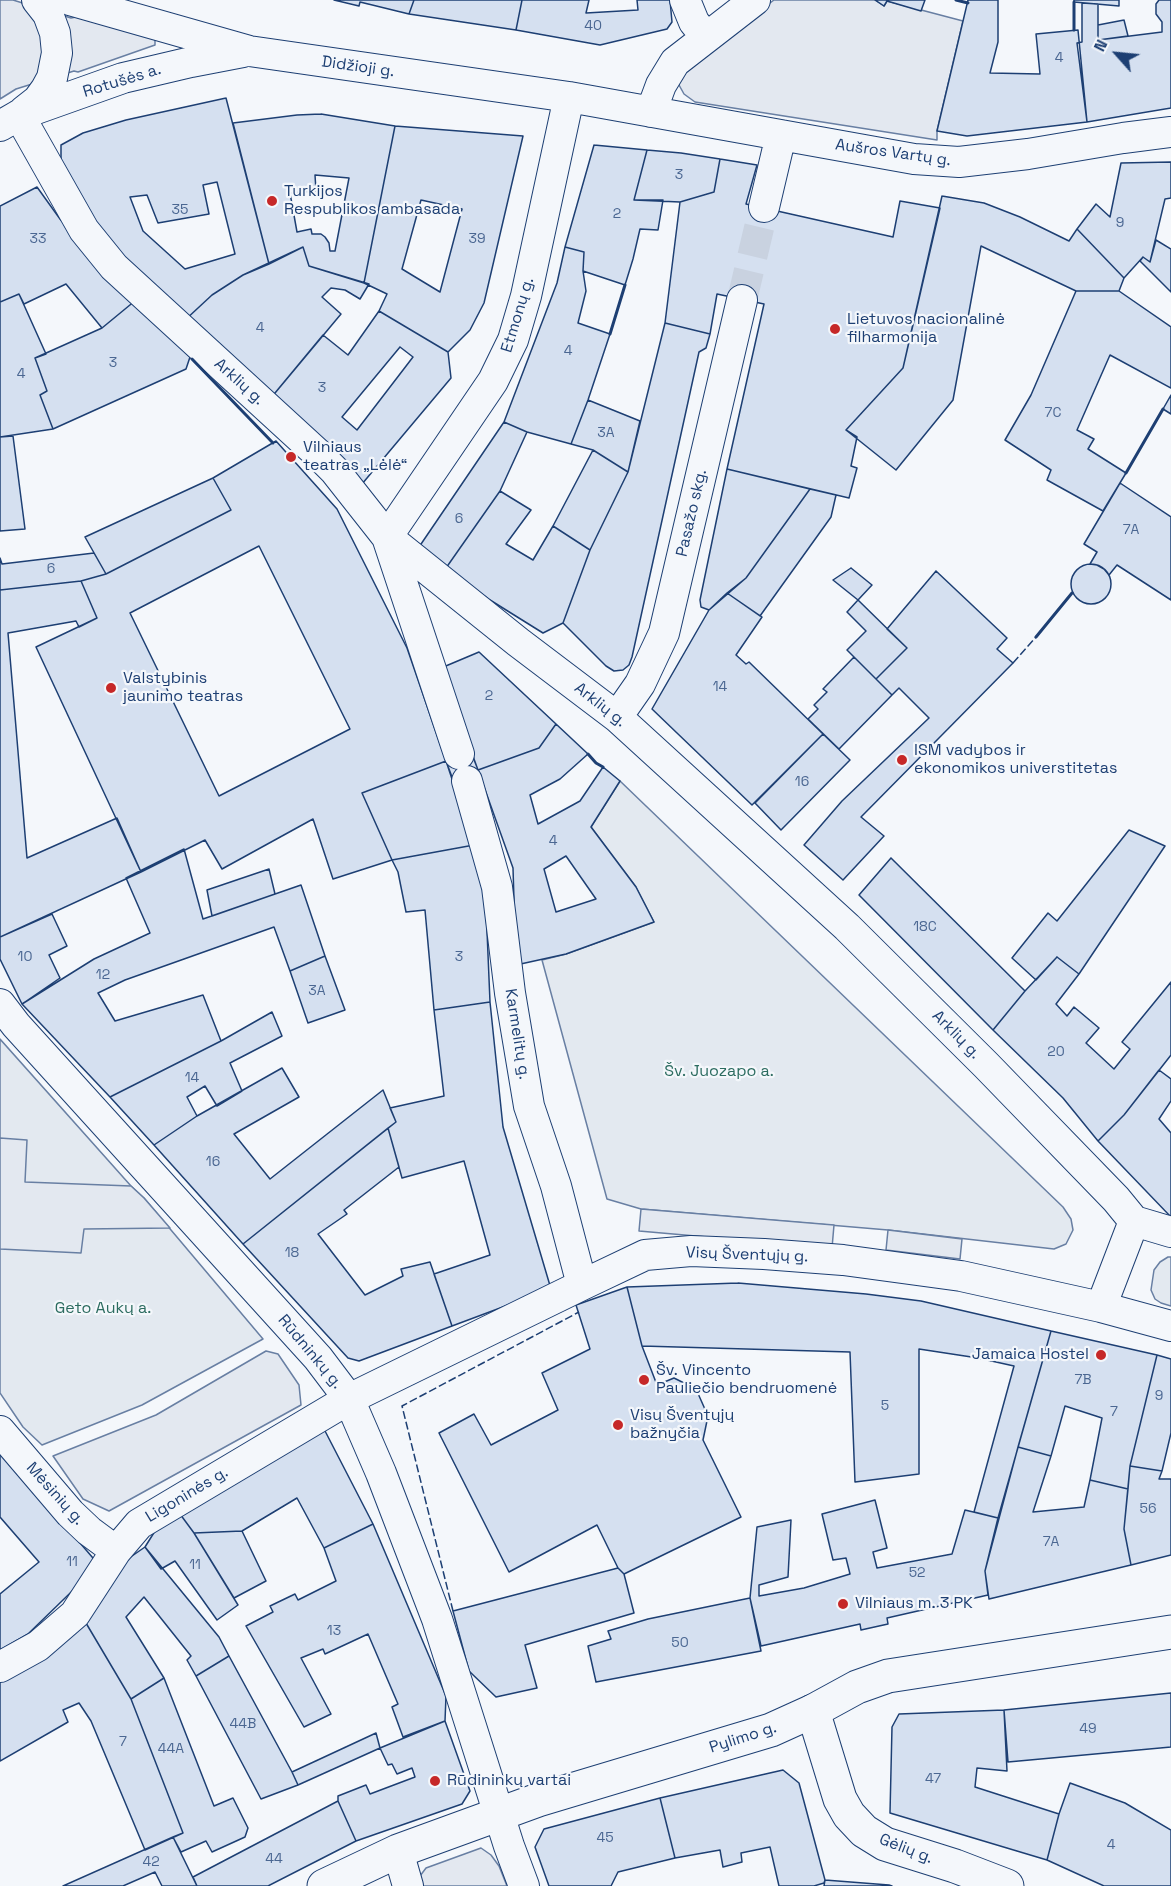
<!DOCTYPE html>
<meta charset="utf-8">
<style>
body{margin:0}
#map{position:relative;width:1171px;height:1886px;overflow:hidden;background:#f4f7fb;font-family:"Space Grotesk",sans-serif}
canvas{display:block}
.north{position:absolute;left:1087px;top:24px;width:60px;height:60px;-webkit-text-stroke:4px #f4f7fb;paint-order:stroke;rotate:297deg;font-size:16px;font-weight:700;line-height:24px;text-align:center;color:#1d3f73}
.north::after{content:'';display:block;margin:auto;width:21px;height:27px;background:#1d3f73;clip-path:polygon(50% 0,100% 100%,50% 72%,0 100%)}
</style>
<div id="map">
<canvas width="1171" height="1886"></canvas>
<div class="north">N</div>
</div>
<script>
const ctx = document.querySelector('canvas').getContext('2d');
ctx.lineJoin = 'round';
function fillPath(path, color) {
  ctx.fillStyle = color;
  ctx.fill(path, 'evenodd');
}
function toPath(rows) {
  const path = new Path2D();
  for (const r of rows) {
    if (r.length === 3) {
      path.moveTo(r[0] + r[2], r[1]);
      path.arc(r[0], r[1], r[2], 0, 2 * Math.PI);
      continue;
    }
    path.moveTo(r[0], r[1]);
    for (let i = 2; i < r.length; i += 2) path.lineTo(r[i], r[i + 1]);
  }
  return path;
}
function trace(path, color, width, dash) {
  ctx.strokeStyle = color;
  ctx.lineWidth = width;
  ctx.lineCap = dash ? 'butt' : 'round';
  ctx.setLineDash(dash || []);
  ctx.stroke(path);
}
function write(font, color, halo, rows, align = 'center') {
  ctx.font = font + ' "Space Grotesk",sans-serif';
  ctx.lineWidth = 4.5;
  ctx.setLineDash([]);
  ctx.textBaseline = 'middle';
  ctx.strokeStyle = halo;
  ctx.fillStyle = color;
  for (const [text, x, y, turn = 0] of rows) {
    ctx.save();
    ctx.translate(x, y);
    ctx.rotate((+turn || 0) * Math.PI / 180);
    ctx.textAlign = isNaN(turn) ? turn : align;
    if (halo) ctx.strokeText(text, 0, 0);
    ctx.fillText(text, 0, 0);
    ctx.restore();
  }
}
const green = toPath([
 [620,781,1063,1207,1071,1219,1073,1230,1066,1244,1054,1249,888,1230,641,1209,607,1199,542,960,566,954,654,922,636,887,591,827,620,781],
 [0,1039,131,1186,144,1198,263,1339,142,1405,42,1445,23,1427,0,1393,0,1039],
 [1168,1257,1171,1257,1171,1306,1161,1303,1155,1299,1151,1290,1154,1270,1160,1262,1168,1257]
]);
const parking = toPath([
 [0,0,13,0,71,18,76,17,155,39,155,45,78,72,74,71,16,89,0,99,0,0],
 [774,0,875,0,884,6,887,1,963,21,937,131,937,140,695,102,684,94,679,85,680,76,693,61,774,0],
 [0,1138,27,1140,25,1182,131,1186,144,1198,170,1228,84,1229,81,1253,0,1249,0,1138],
 [641,1209,834,1225,832,1248,639,1231,641,1209],
 [888,1230,962,1239,960,1259,886,1250,888,1230],
 [266,1351,278,1354,299,1385,301,1405,109,1511,83,1499,53,1456,156,1415,266,1351],
 [481,1848,491,1855,499,1866,507,1886,421,1886,420,1876,426,1868,481,1848]
]);
const building = toPath([
 [334,0,414,0,409,14,360,2,359,6,334,0],
 [414,0,522,0,516,30,409,14,414,0],
 [522,0,589,0,586,13,638,10,637,0,670,0,672,22,667,29,600,45,516,30,522,0],
 [875,0,925,0,921,11,887,1,884,6,875,0],
 [968,0,998,0,998,42,990,73,1040,74,1036,34,1078,30,1087,122,967,136,937,131,968,0],
 [1074,0,1119,0,1119,6,1074,2,1074,0],
 [1159,0,1171,0,1171,108,1087,122,1077,43,1082,42,1082,3,1098,4,1098,40,1162,32,1162,22,1156,14,1156,4,1159,0],
 [1124,20,1128,36,1098,40,1098,25,1124,20],
 [226,98,269,264,243,275,212,295,184,321,97,232,61,172,61,145,83,133,126,120,226,98],
 [217,182,235,254,185,269,143,231,130,197,147,195,158,223,209,214,203,185,217,182],
 [321,114,395,126,364,283,309,266,303,247,269,264,233,123,297,115,321,114],
 [315,175,349,178,335,251,330,251,329,243,325,237,321,234,312,234,311,229,297,232,290,193,316,191,315,175],
 [395,126,523,136,484,303,470,330,448,352,379,311,387,294,364,283,395,126],
 [421,200,462,209,440,292,402,269,421,200],
 [594,145,647,150,634,200,663,200,658,230,640,229,633,259,625,285,583,271,584,252,565,247,594,145],
 [647,150,681,153,720,159,714,192,680,202,634,200,647,150],
 [720,159,757,165,746,204,893,237,900,201,940,208,903,368,846,430,857,437,851,466,857,468,849,498,727,469,764,304,717,294,710,334,665,323,680,202,714,192,720,159],
 [1171,162,1171,198,1165,199,1150,262,1143,257,1124,278,1077,229,1096,204,1110,217,1121,163,1171,162],
 [37,187,60,219,94,259,136,300,102,328,66,284,24,304,19,294,0,302,0,206,37,187],
 [942,196,984,203,1020,217,1069,241,1077,229,1124,278,1119,291,1076,291,981,246,953,400,896,470,846,430,903,368,942,196],
 [1156,240,1171,249,1171,292,1140,261,1143,257,1150,262,1156,240],
 [303,247,309,266,369,284,360,299,345,290,331,288,322,297,341,314,270,399,184,321,212,295,243,275,303,247],
 [565,247,584,252,583,271,586,291,578,323,610,334,588,400,571,444,527,432,504,422,557,283,565,247],
 [1076,291,1119,291,1171,327,1171,388,1110,355,1077,430,1094,439,1088,449,1126,473,1103,511,1047,480,1051,470,1005,440,1031,395,1076,291],
 [19,294,46,354,35,358,47,391,40,395,53,429,0,437,0,302,19,294],
 [136,300,190,357,186,369,53,429,40,395,47,391,35,358,102,328,136,300],
 [379,311,448,352,451,378,362,484,270,399,323,335,348,355,379,311],
 [400,347,413,357,357,430,342,417,400,347],
 [665,323,710,334,706,348,699,352,632,657,629,665,623,670,614,671,606,666,563,623,590,550,628,472,665,323],
 [1171,395,1171,414,1163,409,1171,395],
 [588,400,640,421,628,472,593,450,571,444,588,400],
 [504,422,527,432,500,491,446,568,419,547,504,422],
 [13,436,25,529,0,531,0,437,13,436],
 [276,441,337,509,407,648,446,761,362,793,392,860,333,879,313,819,222,869,205,840,141,872,36,647,97,618,81,581,106,574,231,510,213,478,276,441],
 [259,546,350,729,219,796,130,613,259,546],
 [593,450,628,472,590,550,553,526,593,450],
 [727,469,810,489,746,578,709,610,701,607,700,600,727,469],
 [213,478,231,510,106,574,85,537,213,478],
 [1120,483,1171,517,1171,600,1117,565,1109,575,1104,569,1097,565,1090,564,1097,552,1084,544,1120,483],
 [810,489,836,495,831,517,760,616,727,593,746,578,810,489],
 [500,491,531,510,506,544,533,560,553,526,590,550,563,623,543,633,490,600,446,568,500,491],
 [94,553,106,574,81,581,0,590,0,558,2,564,94,553],
 [1091,584,20],
 [851,568,872,585,858,600,833,580,851,568],
 [936,571,1007,638,997,649,1013,663,861,817,884,836,843,880,804,845,842,801,929,718,899,688,892,695,876,679,907,648,887,629,936,571],
 [81,581,97,618,79,627,76,621,8,633,27,858,117,818,141,872,0,937,0,590,81,581],
 [727,593,762,617,736,655,746,664,749,662,823,734,752,805,652,709,709,610,727,593],
 [858,600,907,648,876,679,847,650,866,631,847,612,858,600],
 [479,652,556,724,539,748,478,770,441,668,479,652],
 [854,657,892,695,839,749,808,719,818,709,814,705,827,692,823,689,854,657],
 [556,724,588,754,560,779,530,795,538,824,580,801,603,767,620,781,591,827,636,887,654,922,566,954,516,965,513,868,478,770,539,748,556,724],
 [566,856,596,899,556,912,544,869,566,856],
 [823,734,850,760,781,830,755,803,823,734],
 [471,752,480,775,455,785,446,761,459,754,471,752],
 [446,761,474,845,392,860,362,793,446,761],
 [1129,830,1165,846,1079,974,1057,957,1036,980,1012,958,1048,913,1057,921,1129,830],
 [474,845,486,907,490,1002,434,1010,425,910,406,912,398,872,392,860,474,845],
 [184,849,203,919,301,885,325,956,290,971,274,927,125,980,98,993,115,1021,203,995,221,1041,110,1097,22,1004,94,959,150,933,126,878,184,849],
 [891,858,1025,991,993,1030,859,895,891,858],
 [269,869,275,894,212,916,207,890,269,869],
 [52,914,67,946,49,955,60,978,22,1004,0,959,0,937,52,914],
 [325,956,345,1010,308,1023,290,971,325,956],
 [1057,957,1079,974,1056,1004,1067,1016,1074,1007,1099,1028,1086,1043,1114,1069,1130,1049,1122,1042,1171,982,1171,1055,1124,1115,1098,1141,1063,1098,993,1030,1025,991,1057,957],
 [490,1002,503,1127,551,1289,452,1326,434,1274,490,1255,464,1161,402,1178,388,1128,396,1122,390,1108,444,1096,434,1010,490,1002],
 [272,1012,282,1036,230,1063,242,1091,217,1106,205,1086,187,1097,197,1116,154,1145,110,1097,221,1041,272,1012],
 [282,1068,299,1097,234,1134,270,1179,383,1090,396,1122,243,1244,154,1145,197,1116,282,1068],
 [1159,1070,1171,1079,1171,1101,1159,1119,1171,1133,1171,1217,1098,1141,1124,1115,1159,1070],
 [388,1128,399,1167,344,1210,347,1214,318,1234,365,1295,403,1276,401,1269,430,1262,452,1326,359,1361,348,1358,243,1244,388,1128],
 [738,1283,866,1294,921,1301,1051,1331,998,1518,974,1512,1014,1366,978,1358,919,1349,919,1474,855,1482,850,1352,642,1346,627,1287,738,1283],
 [627,1287,642,1346,657,1385,674,1378,696,1389,708,1416,703,1440,741,1517,624,1574,618,1568,597,1525,509,1572,439,1433,474,1414,491,1445,558,1410,542,1373,590,1349,576,1305,627,1287],
 [1051,1331,1157,1355,1130,1466,1128,1489,1090,1480,1102,1418,1065,1406,1051,1456,1018,1447,1051,1331],
 [1157,1355,1171,1359,1171,1433,1162,1471,1130,1466,1157,1355],
 [324,1429,373,1524,324,1548,297,1498,242,1531,194,1533,180,1514,324,1429],
 [1018,1447,1051,1456,1033,1512,1084,1507,1090,1480,1128,1489,1124,1529,1131,1565,989,1599,985,1571,1018,1447],
 [0,1450,99,1565,28,1634,0,1650,0,1594,39,1562,0,1517,0,1450],
 [1130,1466,1162,1471,1159,1479,1171,1479,1171,1555,1131,1565,1124,1529,1130,1466],
 [875,1500,887,1548,873,1552,877,1568,952,1554,965,1510,998,1518,985,1571,988,1595,887,1618,888,1624,861,1630,860,1624,761,1646,750,1598,757,1527,791,1520,788,1577,759,1585,759,1596,804,1588,850,1574,846,1558,833,1560,822,1514,875,1500],
 [180,1514,194,1533,238,1605,217,1620,175,1561,161,1569,145,1547,155,1531,180,1514],
 [373,1524,446,1696,445,1721,403,1737,392,1707,398,1704,368,1634,325,1654,323,1649,301,1658,331,1714,304,1727,246,1626,273,1612,270,1606,295,1594,298,1600,336,1581,324,1548,373,1524],
 [242,1531,266,1581,234,1598,194,1533,242,1531],
 [145,1547,219,1637,229,1656,196,1676,187,1660,191,1656,144,1597,126,1617,164,1678,131,1699,83,1618,119,1565,145,1547],
 [618,1568,624,1574,634,1613,525,1645,537,1688,496,1697,469,1671,453,1611,618,1568],
 [750,1598,761,1651,596,1682,588,1646,611,1639,608,1631,648,1619,750,1598],
 [83,1618,131,1699,183,1833,145,1850,91,1721,79,1703,63,1710,68,1722,0,1761,0,1679,83,1618],
 [229,1656,292,1772,298,1785,261,1799,196,1676,229,1656],
 [164,1678,214,1806,233,1798,248,1828,245,1837,212,1852,206,1841,181,1852,173,1837,183,1833,131,1699,164,1678],
 [1171,1693,1171,1747,1008,1762,1004,1710,1171,1693],
 [1004,1710,1007,1771,977,1768,975,1787,1059,1814,1047,1860,890,1813,892,1727,899,1714,1004,1710],
 [445,1721,470,1791,462,1804,356,1841,338,1801,338,1796,366,1785,370,1794,415,1777,412,1768,397,1774,392,1764,388,1765,380,1748,445,1721],
 [376,1733,380,1748,298,1785,292,1772,376,1733],
 [783,1770,799,1783,825,1880,824,1883,814,1886,779,1886,770,1847,741,1853,742,1862,723,1867,720,1850,675,1858,660,1798,783,1770],
 [1070,1783,1125,1803,1171,1830,1171,1886,1104,1886,1047,1860,1059,1814,1070,1783],
 [660,1798,675,1858,618,1872,611,1886,549,1886,535,1847,544,1829,660,1798],
 [338,1801,356,1841,268,1886,197,1886,193,1877,338,1801],
 [173,1837,197,1886,162,1886,155,1872,123,1886,63,1886,173,1837],
 [825,1880,889,1885,892,1886,824,1886,825,1880]
]);
const streetTunnel = toPath([
 [742,300,764,207]
]);
const street = toPath([
 [70,0,249,51,569,97,914,159,959,162,1028,154,1123,138,1171,132],
 [685,0,694,22,706,37],
 [24,111,38,100,46,89,52,78,57,53,55,33,48,14,37,0],
 [651,112,661,85,675,62,755,0],
 [19,115,84,230,114,267,318,454,335,471,387,537,518,642,617,717,847,927,986,1065,1116,1199,1134,1221],
 [0,126,19,115,123,78,191,62,243,52],
 [764,207,781,135],
 [387,537,493,381,513,340,526,296,569,97],
 [387,537,459,754],
 [617,717,640,684,664,633,742,300],
 [467,781,497,887,510,993,529,1106,556,1186,582,1285],
 [0,1004,16,1025,318,1358,349,1399,381,1473,437,1619,509,1846,524,1886],
 [1134,1221,1171,1232],
 [1101,1307,1134,1221],
 [0,1431,70,1513,89,1531,116,1551],
 [0,1667,38,1646,75,1614,116,1551,139,1524,349,1399,582,1285,645,1255,691,1251,764,1254,843,1260,961,1276,1101,1307,1171,1326],
 [398,1851,408,1886]
]);
const secondary = toPath([
 [813,1711,840,1799,849,1815,864,1831,885,1844,955,1866,1007,1886]
]);
const primary = toPath([
 [324,1886,398,1851,538,1800,771,1730,813,1711,857,1687,888,1676,1171,1632]
]);
const fence = toPath([
 [1013,663,1036,637],
 [453,1611,402,1406,579,1312]
]);
const wall = toPath([
 [956,0,968,3],
 [1074,30,1074,2],
 [610,334,625,285],
 [192,359,273,443],
 [1126,473,1163,409],
 [1036,637,1072,593],
 [588,754,596,763,603,767]
]);
const markers = [
 [272,201,6,"#c62828"],
 [835,329,6,"#c62828"],
 [291,457,6,"#c62828"],
 [111,688,6,"#c62828"],
 [902,760,6,"#c62828"],
 [1101,1355,6,"#c62828"],
 [644,1380,6,"#c62828"],
 [618,1425,6,"#c62828"],
 [843,1604,6,"#c62828"],
 [435,1781,6,"#c62828"]
];
const numberNames = [
 ["40",593,26],
 ["4",1059,58],
 ["3",679,175],
 ["35",180,210],
 ["2",617,214],
 ["9",1120,223],
 ["33",38,239],
 ["39",477,239],
 ["4",260,328],
 ["4",568,351],
 ["3",113,363],
 ["4",21,374],
 ["3",322,388],
 ["7C",1053,413],
 ["3A",606,433],
 ["6",459,519],
 ["7A",1131,530],
 ["6",51,569],
 ["14",720,687],
 ["2",489,696],
 ["16",802,782],
 ["4",553,841],
 ["18C",925,927],
 ["10",25,957],
 ["3",459,957],
 ["12",103,975],
 ["3A",317,991],
 ["20",1056,1052],
 ["14",192,1078],
 ["16",213,1162],
 ["18",292,1253],
 ["7B",1083,1380],
 ["9",1159,1396],
 ["5",885,1406],
 ["7",1114,1412],
 ["56",1148,1509],
 ["7A",1051,1542],
 ["11",72,1562],
 ["11",195,1565],
 ["52",917,1573],
 ["13",334,1631],
 ["50",680,1643],
 ["44B",243,1724],
 ["49",1088,1729],
 ["7",123,1742],
 ["44A",171,1749],
 ["47",933,1779],
 ["45",605,1838],
 ["4",1111,1845],
 ["44",274,1859],
 ["42",151,1862]
];
const streetNames = [
 ["Didžioji g.",358,67,8],
 ["Rotušės a.",122,81,-17],
 ["Aušros Vartų g.",893,153,8],
 ["Etmonų g.",518,315,-73],
 ["Arklių g.",239,382,42],
 ["Pasažo skg.",692,513,-77],
 ["Arklių g.",600,705,38],
 ["Karmelitų g.",517,1034,81],
 ["Arklių g.",956,1035,45],
 ["Visų Šventųjų g.",747,1255,2],
 ["Rūdninkų g.",310,1352,50],
 ["Mėsinių g.",55,1494,48],
 ["Ligoninės g.",187,1495,-31],
 ["Pylimo g.",743,1738,-18],
 ["Gėlių g.",906,1849,21]
];
const poiNames = [
 ["Turkijos",284,192],
 ["Respublikos ambasada",284,210],
 ["Lietuvos nacionalinė",847,320],
 ["filharmonija",847,338],
 ["Vilniaus",303,448],
 ["teatras „Lėlė“",303,466],
 ["Valstybinis",123,679],
 ["jaunimo teatras",123,697],
 ["ISM vadybos ir",914,751],
 ["ekonomikos universtitetas",914,769],
 ["Jamaica Hostel",1089,1355,"right"],
 ["Šv. Vincento",656,1371],
 ["Pauliečio bendruomenė",656,1389],
 ["Visų Šventųjų",630,1416],
 ["bažnyčia",630,1434],
 ["Vilniaus m. 3 PK",855,1604],
 ["Rūdininkų vartai",447,1781]
];
const parkNames = [
 ["Šv. Juozapo a.",719,1072],
 ["Geto Aukų a.",103,1309]
];
fillPath(green, '#e3e9f0');
trace(green, '#687fa3', 1.5);
fillPath(parking, '#e3e8f0');
trace(parking, '#687fa3', 1.5);
fillPath(building, '#d5e0f0');
trace(building, '#1d3f73', 1.5);
trace(streetTunnel, '#c9d2e0', 30, [30, 15]);
trace(street, '#1d3f73', 32);
trace(secondary, '#1d3f73', 35);
trace(primary, '#1d3f73', 35);
trace(street, '#f4f7fb', 30);
trace(secondary, '#f4f7fb', 33);
trace(primary, '#f4f7fb', 33);
trace(fence, '#1d3f73', 1.5, [8, 3]);
trace(wall, '#1d3f73', 3);
for (const [x, y, r, color] of markers) {
  const dot = new Path2D();
  dot.arc(x, y, r, 0, 2 * Math.PI);
  ctx.fillStyle = color;
  ctx.fill(dot);
  trace(dot, '#f4f7fb', 2);
}
write('14px', '#4b6792', null, numberNames);
write('16px', '#1d3f73', '#f4f7fb', streetNames);
write('16px', '#1d3f73', '#f4f7fb', poiNames, 'left');
write('16px', '#2c6c60', '#f4f7fb', parkNames);
</script>
